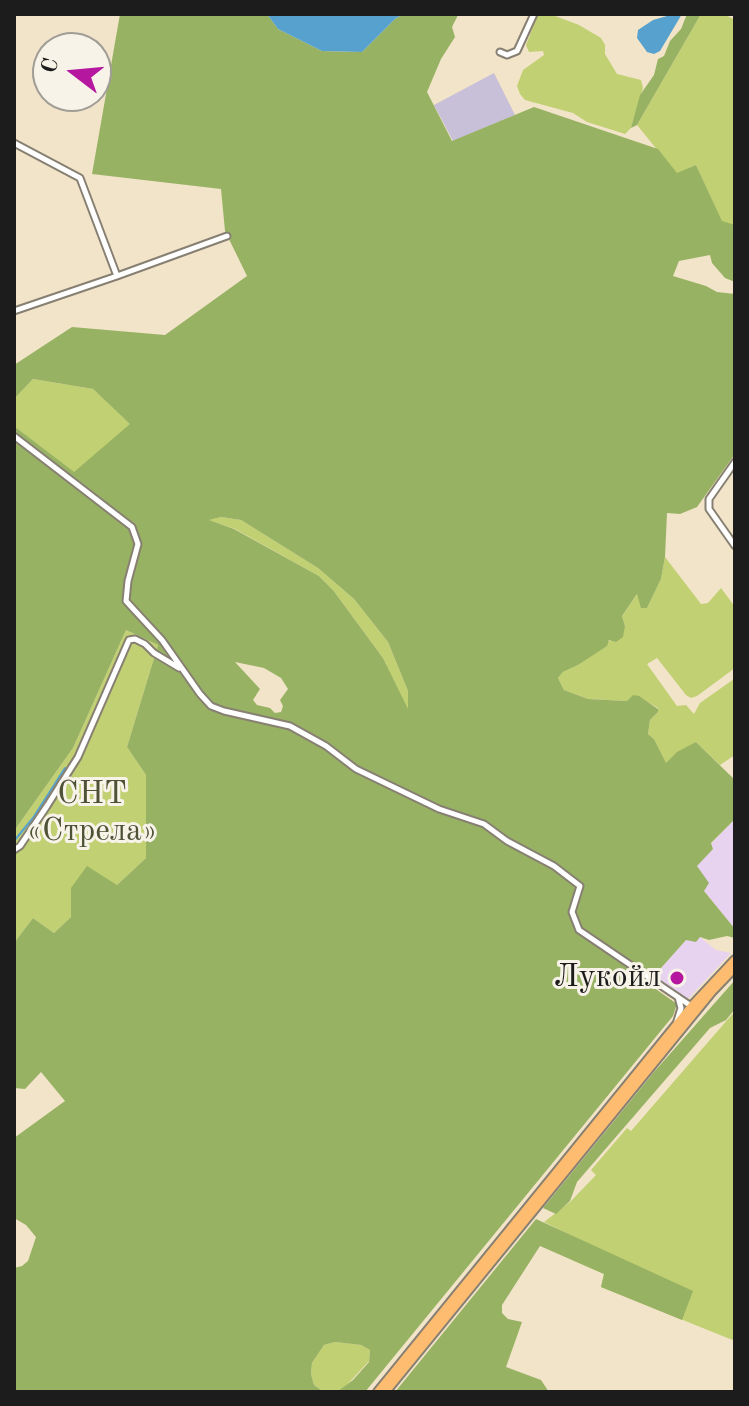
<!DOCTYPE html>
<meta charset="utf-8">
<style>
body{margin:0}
#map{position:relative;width:749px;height:1406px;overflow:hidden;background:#f2e4c9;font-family:"Old Standard TT",serif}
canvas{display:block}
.frame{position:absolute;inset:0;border:16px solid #1c1c1c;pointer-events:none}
.north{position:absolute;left:32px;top:32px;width:80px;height:80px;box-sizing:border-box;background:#f7f3e8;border:2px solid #9f9d96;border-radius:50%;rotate:286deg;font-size:22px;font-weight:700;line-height:32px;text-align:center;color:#1c1c1c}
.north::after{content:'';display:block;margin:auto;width:28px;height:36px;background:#b5179e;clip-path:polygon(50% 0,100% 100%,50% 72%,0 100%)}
</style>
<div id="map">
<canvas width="749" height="1406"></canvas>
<div class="frame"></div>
<div class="north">С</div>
</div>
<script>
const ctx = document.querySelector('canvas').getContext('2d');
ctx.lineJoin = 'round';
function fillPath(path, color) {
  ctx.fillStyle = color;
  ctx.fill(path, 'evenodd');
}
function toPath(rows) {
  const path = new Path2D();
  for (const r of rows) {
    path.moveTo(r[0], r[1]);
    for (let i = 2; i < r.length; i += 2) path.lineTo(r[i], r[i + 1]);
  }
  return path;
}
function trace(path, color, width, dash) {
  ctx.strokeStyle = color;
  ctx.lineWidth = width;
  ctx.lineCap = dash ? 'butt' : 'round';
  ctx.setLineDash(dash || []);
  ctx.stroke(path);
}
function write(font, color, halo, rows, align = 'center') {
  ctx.font = font + ' "Old Standard TT",serif';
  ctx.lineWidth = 6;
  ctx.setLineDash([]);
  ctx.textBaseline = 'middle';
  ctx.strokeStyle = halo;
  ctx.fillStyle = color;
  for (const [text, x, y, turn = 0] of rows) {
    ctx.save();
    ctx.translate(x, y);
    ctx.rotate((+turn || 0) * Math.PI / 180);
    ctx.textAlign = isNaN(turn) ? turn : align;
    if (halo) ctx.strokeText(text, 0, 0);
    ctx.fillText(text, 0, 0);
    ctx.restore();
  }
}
const built = toPath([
 [735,819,735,929,704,891,697,865,713,849,711,844],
 [700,937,716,950,731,953,688,999,653,977,686,940]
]);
const industrial = toPath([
 [494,73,515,115,453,141,434,105]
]);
const green = toPath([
 [538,14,550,14,579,25,601,38,605,45,605,54,617,74,641,80,643,88,631,128,625,134,587,122,573,113,525,100,520,94,517,86,523,70,544,55,543,51,529,52,526,45],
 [701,14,724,14,735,20,735,225,732,226,722,222,696,165,677,174,637,125],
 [33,379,93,389,131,424,74,473,14,426,14,399],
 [221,517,241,520,318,568,354,599,388,642,408,691,408,712,383,658,333,590,319,576,235,529,208,520],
 [665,557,701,604,708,603,721,588,735,607,735,668,697,696,691,698,686,695,657,658,647,664,677,706,686,705,694,714,700,703,734,679,735,755,720,765,696,742,666,764,654,739,648,734,650,720,658,712,658,708,639,697,627,701,588,699,564,690,558,678,563,672,578,665,612,639,625,626,622,616,638,593,647,608,661,579],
 [126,630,158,645,127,747,146,775,146,858,117,885,71,888,71,917,54,933,33,918,14,943,14,831,73,748],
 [735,1011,735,1341,601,1287,604,1274,572,1260,580,1240,544,1222,570,1202,596,1175,591,1170,627,1128,631,1131],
 [335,1342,361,1345,370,1350,369,1361,345,1387,337,1392,324,1392,314,1385,311,1374,312,1363,324,1345]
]);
const forest = toPath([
 [120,14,267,14,278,29,322,51,362,52,396,18,405,14,465,14,458,15,452,27,455,37,441,59,427,92,452,141,534,107,658,149,677,173,696,165,722,221,735,225,735,282,725,278,712,263,710,255,679,261,673,276,706,286,717,292,735,294,735,454,697,507,680,514,667,513,665,557,661,579,647,608,641,608,637,594,622,616,625,626,623,637,616,642,609,640,607,646,578,665,563,672,558,678,564,690,588,699,627,701,633,695,639,696,658,709,658,712,650,720,648,734,654,739,666,763,677,752,696,742,735,780,735,819,711,843,713,849,697,866,709,883,704,891,735,929,735,938,727,936,709,940,700,937,696,942,686,940,653,977,643,980,677,1004,673,1016,365,1392,337,1392,353,1380,369,1362,370,1350,361,1345,335,1342,324,1345,312,1363,311,1374,314,1385,324,1392,14,1392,14,1268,22,1266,28,1261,36,1237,26,1225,14,1218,14,1138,65,1101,41,1072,25,1089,14,1088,14,943,33,918,54,933,71,917,71,888,87,866,117,885,146,858,146,775,127,747,158,645,126,630,73,748,14,831,14,426,74,472,130,424,93,389,33,379,14,399,14,365,72,327,165,335,247,276,225,231,221,189,92,174],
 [221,517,241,520,318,568,354,599,388,642,408,691,408,709,383,658,333,590,319,576,234,529,209,520],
 [235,662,264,668,281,678,288,689,280,700,283,706,281,712,275,713,270,708,257,705,253,700,260,689],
 [687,14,701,14,637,125,631,128,640,95,654,75,658,59,664,56,670,41,681,29],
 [735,980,735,1009,726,1020,710,1028,577,1182,570,1201,556,1214,543,1208,654,1072],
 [536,1219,693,1291,682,1320,601,1287,604,1274,540,1246,502,1305,502,1313,508,1319,522,1322,506,1367,541,1380,549,1392,395,1392]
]);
const water = toPath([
 [267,14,405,14,396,18,362,52,322,51,278,29],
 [674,14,682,14,660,51,654,54,647,52,637,38,638,30,653,20]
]);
const stream = toPath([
 [14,841,33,818,65,768]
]);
const minor = toPath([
 [500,52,507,55,517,51,534,14],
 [14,143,80,178,117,276,227,236],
 [14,311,117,276],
 [14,436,132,527,138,544,128,581,126,601,162,640,200,694,211,706,224,711,290,726,326,746,356,769,439,809,484,824,507,841,554,866,580,886,572,912,579,930,691,1006],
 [735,462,709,499,709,509,735,546],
 [14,850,20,846,47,806,78,757,129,640,135,639,145,644,154,653,179,668],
 [677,1021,681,1008,678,997]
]);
const primary = toPath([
 [378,1392,692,1006,735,960],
 [385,1392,712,991,735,967]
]);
const markers = [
 [677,978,8,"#b5179e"]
];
const parkNames = [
 ["СНТ",92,795],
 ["«Стрела»",92,832]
];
const poiNames = [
 ["Лукойл",661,978]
];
fillPath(built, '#e7d2ef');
fillPath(industrial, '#c8bfd8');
fillPath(green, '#c1d072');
fillPath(forest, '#98b264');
fillPath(water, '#57a1cf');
trace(stream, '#57a1cf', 2);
trace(minor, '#878072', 9);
trace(primary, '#878072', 12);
trace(minor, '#fff', 5);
trace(primary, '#fdbc70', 8);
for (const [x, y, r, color] of markers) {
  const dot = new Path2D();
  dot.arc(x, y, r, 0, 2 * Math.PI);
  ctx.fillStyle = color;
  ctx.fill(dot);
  trace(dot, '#f7f3e8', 3);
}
write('32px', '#4e5236', '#f7f3e8', parkNames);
write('32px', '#1c1c1c', '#f7f3e8', poiNames, 'right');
</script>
